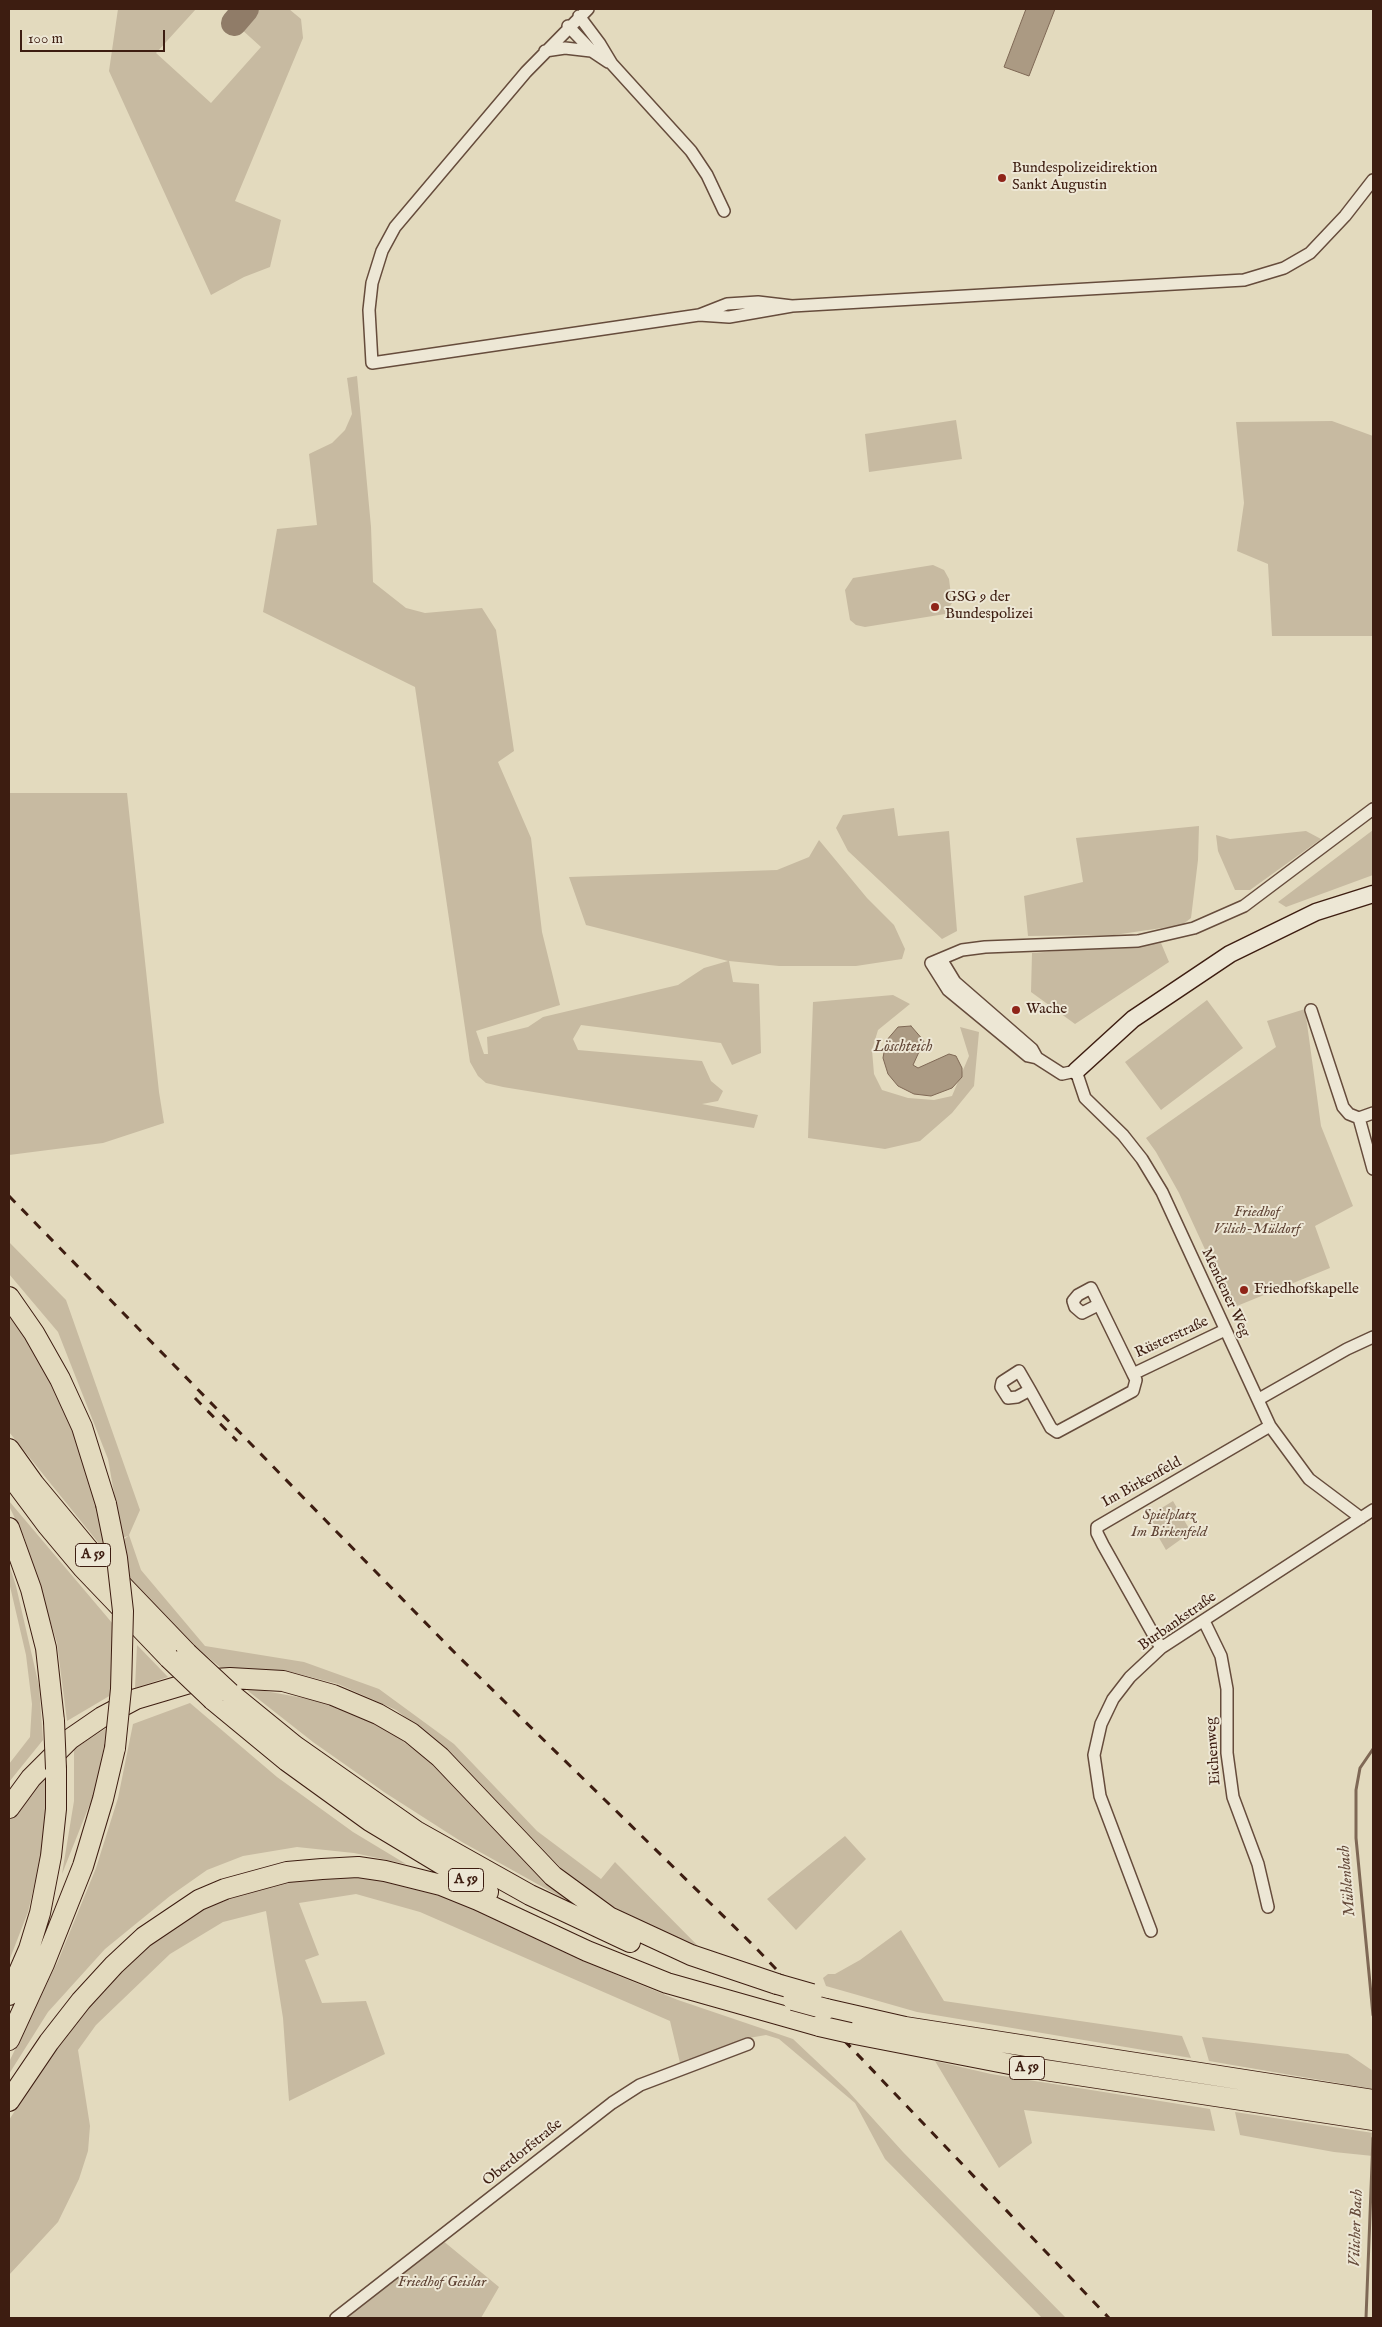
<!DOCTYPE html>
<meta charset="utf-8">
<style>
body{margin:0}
#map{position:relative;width:1382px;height:2327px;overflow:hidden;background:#e3dabe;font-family:"IM FELL English",serif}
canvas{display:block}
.frame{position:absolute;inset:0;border:10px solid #3d1d11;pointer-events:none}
.scale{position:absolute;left:20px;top:30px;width:145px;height:22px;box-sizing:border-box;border:2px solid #3d1d11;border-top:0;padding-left:6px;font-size:15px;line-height:18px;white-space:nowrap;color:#3d1d11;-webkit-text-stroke:4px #ede7d5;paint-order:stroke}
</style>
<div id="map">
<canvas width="1382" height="2327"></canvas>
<div class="frame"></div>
<div class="scale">100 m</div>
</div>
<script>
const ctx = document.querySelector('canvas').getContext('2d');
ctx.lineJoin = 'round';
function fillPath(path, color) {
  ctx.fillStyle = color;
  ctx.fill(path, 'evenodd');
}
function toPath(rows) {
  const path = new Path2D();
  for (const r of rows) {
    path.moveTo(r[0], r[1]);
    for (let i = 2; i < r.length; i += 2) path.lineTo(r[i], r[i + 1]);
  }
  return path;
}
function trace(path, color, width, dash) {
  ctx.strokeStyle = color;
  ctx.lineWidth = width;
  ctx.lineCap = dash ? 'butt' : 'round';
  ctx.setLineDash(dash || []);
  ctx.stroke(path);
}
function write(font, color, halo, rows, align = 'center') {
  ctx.font = font + ' "IM FELL English",serif';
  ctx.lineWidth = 4;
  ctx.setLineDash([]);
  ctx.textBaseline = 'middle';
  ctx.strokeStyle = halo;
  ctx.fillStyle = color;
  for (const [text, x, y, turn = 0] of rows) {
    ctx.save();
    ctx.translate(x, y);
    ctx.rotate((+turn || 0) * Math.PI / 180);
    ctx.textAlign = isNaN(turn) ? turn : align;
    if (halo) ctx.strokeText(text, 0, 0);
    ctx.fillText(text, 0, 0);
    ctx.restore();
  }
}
const green = toPath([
 [118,9,196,9,156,53,211,103,261,47,240,28,257,9,289,9,301,19,303,38,235,201,281,220,270,267,244,277,211,295,109,71],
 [357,376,371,527,373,582,406,608,425,613,482,608,496,630,514,751,498,762,531,838,542,932,560,1005,476,1031,484,1054,488,1054,487,1037,528,1027,543,1017,678,985,704,968,728,961,586,925,569,877,777,870,809,857,819,840,867,898,894,925,905,949,902,959,856,966,779,966,729,961,733,982,759,984,761,1053,732,1065,721,1043,581,1025,573,1039,578,1050,702,1061,711,1081,723,1091,718,1101,702,1104,758,1115,754,1128,503,1087,486,1083,478,1076,470,1062,415,687,263,612,277,529,317,525,309,454,332,443,345,430,352,414,347,378],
 [956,420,962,459,869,472,865,434],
 [1332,421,1373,436,1373,636,1272,636,1268,564,1237,551,1244,503,1236,422],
 [933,565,944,570,949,579,952,603,945,614,865,627,856,625,850,620,845,590,853,578],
 [9,793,127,793,159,1092,164,1123,103,1143,9,1155],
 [894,808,898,836,949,831,957,931,942,939,848,851,836,828,843,815],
 [1199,826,1198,860,1191,918,1182,925,1114,935,1028,936,1024,896,1083,882,1076,838],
 [1373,830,1373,875,1286,907,1278,902],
 [1306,831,1321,839,1250,890,1235,890,1218,851,1216,835,1230,839],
 [1161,943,1169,962,1075,1024,1031,992,1032,953],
 [893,995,910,1004,878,1030,872,1050,874,1074,882,1090,908,1098,934,1100,952,1096,969,1056,960,1027,979,1032,974,1086,952,1113,920,1141,885,1149,808,1138,813,1002],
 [1207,1000,1243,1048,1161,1110,1125,1062],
 [1305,1009,1321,1126,1353,1206,1315,1226,1330,1268,1232,1308,1179,1193,1156,1152,1146,1138,1276,1047,1267,1021],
 [9,1242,66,1300,140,1510,129,1535,141,1570,205,1646,304,1662,379,1689,454,1744,537,1831,601,1879,615,1862,700,1948,675,1938,606,1903,561,1868,450,1752,396,1710,338,1684,287,1671,221,1668,165,1621,132,1584,121,1542,128,1536,122,1538,108,1459,58,1332,9,1274],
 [9,1312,39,1354,87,1466,109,1556,9,1432],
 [9,1501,113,1624,111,1695,67,1721,57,1643,24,1537,9,1506],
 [1173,1501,1191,1532,1166,1550,1147,1517],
 [9,1564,16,1586,39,1686,43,1740,9,1782,9,1764,30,1737,32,1704,26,1655,9,1582],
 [137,1645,168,1677,135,1688],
 [243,1687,331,1703,386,1728,440,1770,540,1877,575,1905,462,1842,384,1792,313,1742],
 [190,1703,277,1777,353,1832,406,1864,354,1853,297,1847,243,1856,207,1870,170,1896,105,1949,48,2012,9,2074,9,2062,58,1961,96,1868,118,1798,133,1724],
 [108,1727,95,1791,62,1874,74,1801,74,1749],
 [48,1772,48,1815,40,1861,28,1912,9,1961,9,1821,30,1790],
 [845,1836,866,1859,796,1930,767,1899],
 [348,1877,374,1879,447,1897,619,1976,678,2000,793,2039,847,2090,903,2152,1066,2318,1042,2318,885,2159,855,2103,779,2039,766,2035,743,2039,681,2067,670,2021,420,1912,356,1894,299,1903,319,1955,305,1960,322,2003,366,2001,385,2054,289,2101,283,2018,266,1911,223,1922,170,1954,96,2025,78,2050,90,2126,88,2151,79,2179,58,2222,9,2275,9,2120,43,2067,103,1989,156,1939,220,1899,301,1878],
 [901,1930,944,2001,1182,2036,1191,2058,917,2012,826,1986,823,1978,828,1974,835,1974,860,1960],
 [1202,2037,1348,2054,1373,2071,1373,2089,1209,2061],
 [935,2061,991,2074,1210,2109,1215,2131,1024,2110,1032,2143,999,2168],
 [1235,2112,1373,2133,1373,2156,1334,2152,1240,2135],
 [442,2240,499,2287,481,2318,344,2318]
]);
const water = toPath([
 [1026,9,1055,9,1029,76,1004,67,1026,9],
 [911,1026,924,1041,913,1065,918,1068,949,1054,956,1056,962,1068,962,1077,952,1088,931,1096,914,1094,898,1086,888,1074,883,1058,886,1041,898,1027,911,1026]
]);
const stream = toPath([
 [1373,1749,1360,1768,1356,1790,1356,1838,1373,2015],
 [1366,2318,1373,2138]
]);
const taxiway = toPath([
 [234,23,246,9]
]);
const street = toPath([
 [588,9,526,72,395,227,382,251,372,283,369,310,372,363,699,315,727,304,758,302,792,306],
 [579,16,600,44,612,64,691,151,707,175,724,211],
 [568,26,593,52,608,62],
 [545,51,565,48,591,51],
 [699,315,729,317,792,306,1244,280,1284,268,1310,253,1345,216,1373,180],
 [941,959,955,982,1032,1049,1037,1058],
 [1311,1010,1343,1107,1349,1114,1359,1118],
 [1373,1113,1359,1118,1373,1169],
 [1098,1305,1082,1313,1075,1307,1073,1301,1078,1295,1091,1288,1133,1374],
 [1030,1390,1017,1397,1008,1398,1001,1387,1002,1382,1019,1371,1030,1390,1051,1428,1057,1432,1133,1391,1136,1380,1133,1374,1225,1330],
 [1259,1399,1347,1349,1373,1337],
 [1361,1518,1309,1479,1270,1426,1162,1192,1142,1159,1123,1135,1085,1098,1076,1071,1062,1074,1037,1058,1028,1056,948,990,931,963,962,950,985,947,1138,941,1194,928,1244,906,1373,809],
 [1204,1621,1221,1656,1227,1689,1227,1753,1233,1797,1258,1864,1268,1907],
 [1161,1648,1103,1545,1097,1533,1097,1527,1270,1426],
 [1151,1931,1100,1796,1094,1755,1101,1724,1113,1699,1130,1677,1161,1648,1373,1510],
 [336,2318,612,2103,640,2085,748,2044]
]);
const secondary = toPath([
 [1076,1071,1133,1019,1230,954,1316,912,1373,894]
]);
const highway = toPath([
 [9,1297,34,1333,60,1379,82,1427,106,1504],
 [9,1449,34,1484,93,1555,187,1653],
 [9,1474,47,1525,83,1568,169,1658],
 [9,1528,31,1589,46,1648,54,1721],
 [230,1693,295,1746,416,1831,530,1895,630,1942],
 [213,1700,287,1761,370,1821,488,1892],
 [9,1808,31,1778,70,1739,102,1717,136,1699,200,1680,230,1678,283,1681,333,1695,378,1714,411,1733,440,1757,553,1876,609,1917,691,1955,777,1984],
 [9,1995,29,1949,40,1913,51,1856,56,1809,56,1769],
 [826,2009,905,2027,1373,2100],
 [850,2033,1025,2067,1373,2120],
 [9,2040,44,1964,83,1866,103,1799,115,1748],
 [9,2101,49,2042,81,2001,114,1965,144,1937,199,1900,225,1889,287,1872,322,1869,358,1867,385,1871,441,1885,478,1900,587,1951,667,1983,819,2026]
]);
const rail = toPath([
 [9,1196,456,1654,756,1948,1109,2318],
 [195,1398,237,1441]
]);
const highwayBridge = toPath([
 [106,1504,117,1558,123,1611,121,1689,115,1748],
 [187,1653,230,1693],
 [169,1658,213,1700],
 [54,1721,56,1769],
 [777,1984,812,1994],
 [793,2000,826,2009],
 [819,2026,850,2033]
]);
const markers = [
 [1002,178,5,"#8f2418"],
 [935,607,5,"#8f2418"],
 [1016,1010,5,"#8f2418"],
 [1244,1290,5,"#8f2418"]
];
const shields = [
 [93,1555,35],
 [466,1880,35],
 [1027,2068,35]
];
const shieldNames = [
 ["A 59",93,1555],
 ["A 59",466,1880],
 ["A 59",1027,2068]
];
const poiNames = [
 ["Bundespolizeidirektion",1012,169],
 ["Sankt Augustin",1012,186],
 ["GSG 9 der",945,598],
 ["Bundespolizei",945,615],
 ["Wache",1026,1010],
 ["Friedhofskapelle",1254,1290]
];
const parkNames = [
 ["Friedhof",1257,1213],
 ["Vilich-Müldorf",1257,1230],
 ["Spielplatz",1169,1516],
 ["Im Birkenfeld",1169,1533],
 ["Friedhof Geislar",442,2283]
];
const streetNames = [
 ["Mendener Weg",1225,1293,65],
 ["Rüsterstraße",1172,1338,-25],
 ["Im Birkenfeld",1142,1483,-29],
 ["Burbankstraße",1178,1622,-35],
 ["Eichenweg",1214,1751,-94],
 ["Oberdorfstraße",523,2153,-39]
];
const waterNames = [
 ["Löschteich",903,1048],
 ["Mühlenbach",1348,1881,-95],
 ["Vilicher Bach",1357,2228,-88]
];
fillPath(green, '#c7baa1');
fillPath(water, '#ab9a83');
trace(water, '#7f6855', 1);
trace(stream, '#7f6855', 3);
trace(taxiway, '#907c68', 26);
trace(street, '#664c3c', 14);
trace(secondary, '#3d1d11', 19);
trace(highway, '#3d1d11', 22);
trace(street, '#ede7d5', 11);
trace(secondary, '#ede7d5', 16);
trace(highway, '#e3dabe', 20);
trace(rail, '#3d1d11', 3, [9, 9]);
trace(highwayBridge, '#3d1d11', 22, []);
trace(highwayBridge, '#e3dabe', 20);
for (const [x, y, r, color] of markers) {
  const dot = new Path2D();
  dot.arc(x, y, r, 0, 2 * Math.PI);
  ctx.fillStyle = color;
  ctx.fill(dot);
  trace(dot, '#ede7d5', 2);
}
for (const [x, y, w] of shields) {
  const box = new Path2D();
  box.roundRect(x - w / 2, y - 11.5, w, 23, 4);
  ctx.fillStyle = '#ede7d5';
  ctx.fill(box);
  trace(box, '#3d1d11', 1);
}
write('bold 14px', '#3d1d11', null, shieldNames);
write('15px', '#3d1d11', '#ede7d5', poiNames, 'left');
write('italic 15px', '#604435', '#ede7d5', parkNames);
write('15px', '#3d1d11', '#ede7d5', streetNames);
write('italic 16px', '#644939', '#ede7d5', waterNames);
</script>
